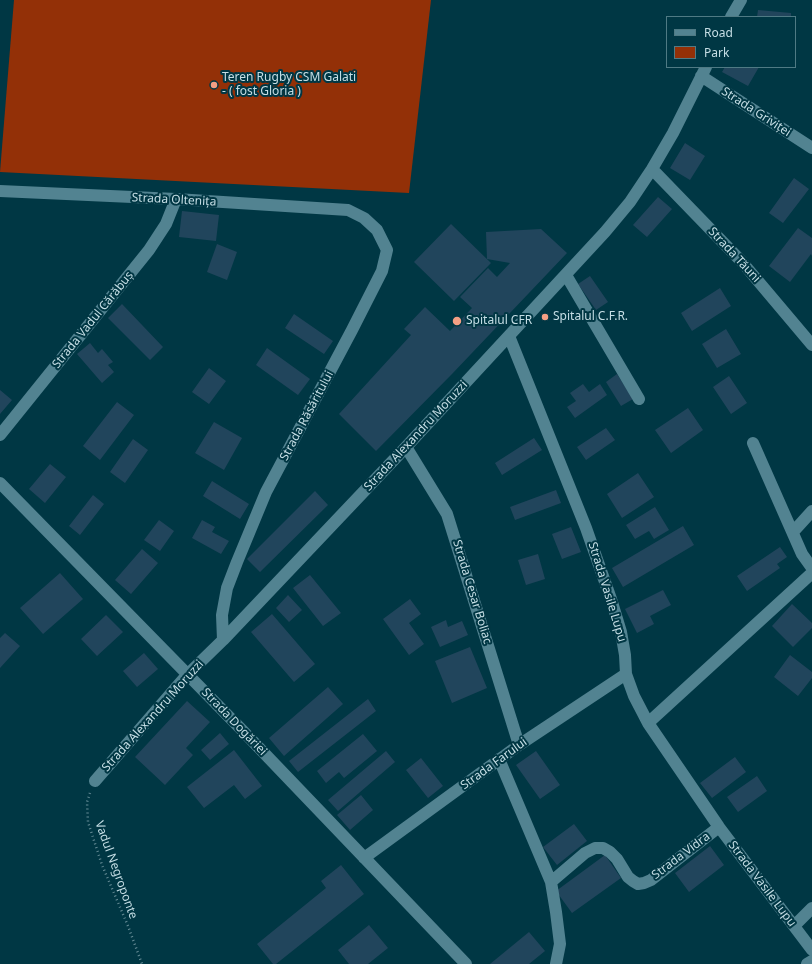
<!DOCTYPE html>
<meta charset="utf-8">
<style>
body{margin:0}
#map{position:relative;width:812px;height:964px;overflow:hidden;background:#003744;font-family:"Noto Sans",sans-serif}
canvas{display:block}
.legend{position:absolute;left:666px;top:16px;width:130px;height:52px;box-sizing:border-box;background:#003744;border:1px solid #4f7a84;margin:0;padding:5px 7px;list-style:none;font-size:12px;color:#c5dee5}
.legend li{display:flex;align-items:center;gap:8px;height:20px}
.legend b{width:20px;border:1px solid #4f7a84}
</style>
<div id="map">
<canvas width="812" height="964"></canvas>
<ul class="legend">
<li><b style="height:5px;background:#528391"></b>Road</li>
<li><b style="height:11px;background:#933007"></b>Park</li>
</ul>
</div>
<script>
const ctx = document.querySelector('canvas').getContext('2d');
ctx.lineJoin = 'round';
function fillPath(path, color) {
  ctx.fillStyle = color;
  ctx.fill(path, 'evenodd');
}
function toPath(rows) {
  const path = new Path2D();
  for (const r of rows) {
    path.moveTo(r[0], r[1]);
    for (let i = 2; i < r.length; i += 2) path.lineTo(r[i], r[i + 1]);
  }
  return path;
}
function trace(path, color, width, dash) {
  ctx.strokeStyle = color;
  ctx.lineWidth = width;
  ctx.lineCap = dash ? 'butt' : 'round';
  ctx.setLineDash(dash || []);
  ctx.stroke(path);
}
function write(font, color, halo, rows, align = 'center') {
  ctx.font = font + ' "Noto Sans",sans-serif';
  ctx.lineWidth = 4;
  ctx.setLineDash([]);
  ctx.textBaseline = 'middle';
  ctx.strokeStyle = halo;
  ctx.fillStyle = color;
  for (const [text, x, y, turn = 0] of rows) {
    ctx.save();
    ctx.translate(x, y);
    ctx.rotate((+turn || 0) * Math.PI / 180);
    ctx.textAlign = isNaN(turn) ? turn : align;
    if (halo) ctx.strokeText(text, 0, 0);
    ctx.fillText(text, 0, 0);
    ctx.restore();
  }
}
const green = toPath([
 [14,0,431,0,409,193,0,172]
]);
const building = toPath([
 [758,10,791,13,791,17,757,17],
 [725,67,759,67,748,86,722,72],
 [685,143,705,156,690,180,670,168],
 [794,178,809,189,783,223,769,213],
 [658,197,672,209,647,237,633,225],
 [182,211,219,215,216,241,179,237],
 [451,224,491,263,454,301,414,262],
 [798,228,812,238,812,256,811,254,790,282,769,266],
 [541,229,567,253,452,374,376,451,339,414,411,335,404,329,425,307,450,331,472,308,460,297,488,268,497,277,510,263,487,259,486,232],
 [217,244,237,252,227,280,207,272],
 [590,276,608,302,596,310,578,284],
 [720,288,731,306,692,331,681,313],
 [122,304,163,347,150,360,108,318],
 [294,314,333,341,324,354,285,328],
 [726,329,741,354,717,368,702,344],
 [90,343,98,353,102,349,113,362,108,365,114,372,102,383,77,354],
 [267,348,310,379,298,395,256,365],
 [209,368,226,381,209,404,192,392],
 [617,374,633,399,621,406,606,382],
 [729,376,747,403,731,414,713,387],
 [583,384,589,392,600,384,607,395,575,418,567,407,576,401,570,393],
 [0,390,12,400,0,414],
 [117,402,134,415,100,460,83,446],
 [688,408,703,430,671,453,655,430],
 [214,422,242,438,224,470,195,453],
 [606,428,615,440,586,460,577,447],
 [534,438,542,450,502,475,495,463],
 [133,439,148,450,125,483,110,472],
 [50,464,66,477,45,503,29,489],
 [638,473,654,497,622,518,607,494],
 [212,481,249,504,240,519,203,496],
 [556,490,561,503,515,520,510,507],
 [315,491,328,505,260,572,247,559],
 [93,495,104,504,80,535,69,526],
 [655,507,669,530,654,539,649,531,635,539,626,525],
 [159,520,174,531,160,551,144,540],
 [202,520,215,527,212,532,229,541,221,554,192,538],
 [683,526,694,545,623,587,612,568],
 [571,527,581,552,562,559,552,534],
 [780,547,787,557,777,564,780,568,747,591,737,576],
 [142,549,158,563,131,594,115,580],
 [538,554,545,579,526,585,518,560],
 [60,573,83,599,43,634,20,608],
 [310,575,341,613,323,626,293,588],
 [663,590,671,605,650,616,654,624,637,633,625,609],
 [288,595,302,610,289,622,276,608],
 [410,599,421,614,409,623,424,644,409,655,383,619],
 [792,604,812,623,812,628,793,647,772,626],
 [272,614,315,664,294,682,251,632],
 [106,615,123,632,97,656,81,639],
 [446,620,448,627,462,621,468,635,440,647,431,627],
 [5,633,20,646,0,668,0,638],
 [470,647,487,688,452,703,435,661],
 [144,653,158,669,137,687,123,671],
 [790,655,812,672,812,678,798,696,774,677],
 [328,687,343,704,284,756,269,738],
 [368,699,376,711,298,772,289,761],
 [187,701,210,722,186,748,193,755,165,785,135,757],
 [220,733,229,744,210,760,201,750],
 [363,734,377,751,344,778,339,772,326,783,317,771],
 [234,750,262,786,245,799,234,785,204,808,187,787],
 [386,751,395,762,338,811,328,800],
 [536,751,560,785,540,799,516,765],
 [735,757,746,772,712,798,700,783],
 [421,758,443,786,428,798,406,770],
 [757,776,767,791,738,812,727,797],
 [361,795,373,810,350,830,337,815],
 [574,824,587,841,557,865,543,847],
 [710,846,724,865,689,892,675,873],
 [605,855,621,878,572,913,556,891],
 [341,865,364,894,276,964,273,964,257,944,326,888,321,881],
 [369,925,388,948,368,964,349,964,338,950],
 [529,932,545,951,529,964,490,964]
]);
const path = toPath([
 [90,793,87,802,88,822,102,865,128,926,142,964]
]);
const minor = toPath([
 [731,17,741,0],
 [701,76,812,148],
 [652,169,742,262,812,345],
 [0,191,176,199,348,210,364,218,377,230,387,250,382,271,352,330,266,492,237,562,227,588,222,615,223,640],
 [566,275,639,399],
 [509,336,586,528,611,599,621,632,625,655,626,674,634,696,648,723,719,827,812,950],
 [0,435,149,250,166,224,176,199],
 [753,443,802,554,812,568],
 [406,447,447,514,519,745],
 [0,483,242,730,466,964],
 [793,532,812,511],
 [648,723,812,573],
 [499,759,551,882,556,912,560,944,556,964],
 [95,781,187,675,223,640,406,447,605,232,630,202,652,169,673,133,706,67],
 [364,858,519,745,626,674],
 [551,882,585,853,595,848,603,848,610,852,617,859,628,877,633,881,638,884,644,883,651,880,719,827],
 [794,926,812,908],
 [807,964,812,961]
]);
const markers = [
 [214,85,4,"#f39f84"],
 [545,317,4,"#f39f84"],
 [457,321,5,"#f39f84"]
];
const poiNames = [
 ["Teren Rugby CSM Galati",222,78],
 ["- ( fost Gloria )",222,92],
 ["Spitalul C.F.R.",553,317],
 ["Spitalul CFR",466,321]
];
const streetNames = [
 ["Strada Griviței",756,112,33],
 ["Strada Oltenița",174,200,3],
 ["Strada Tăuni",734,255,47],
 ["Strada Vadul Cărăbuș",93,320,-51],
 ["Strada Răsăritului",307,416,-62],
 ["Strada Alexandru Moruzzi",416,436,-47],
 ["Strada Cesar Boliac",472,592,73],
 ["Strada Vasile Lupu",607,592,73],
 ["Strada Alexandru Moruzzi",153,716,-48],
 ["Strada Dogăriei",234,722,46],
 ["Strada Farului",494,764,-36],
 ["Strada Vidra",681,856,-37],
 ["Vadul Negroponte",116,870,70],
 ["Strada Vasile Lupu",762,884,53]
];
fillPath(green, '#933007');
fillPath(building, '#21455c');
trace(path, '#648b95', 2.5, [1, 3]);
trace(minor, '#528391', 12);
for (const [x, y, r, color] of markers) {
  const dot = new Path2D();
  dot.arc(x, y, r, 0, 2 * Math.PI);
  ctx.fillStyle = color;
  ctx.fill(dot);
  trace(dot, '#003744', 1.5);
}
write('12px', '#c5dee5', '#003744', poiNames, 'left');
write('12px', '#c5dee5', '#003744', streetNames);
</script>
